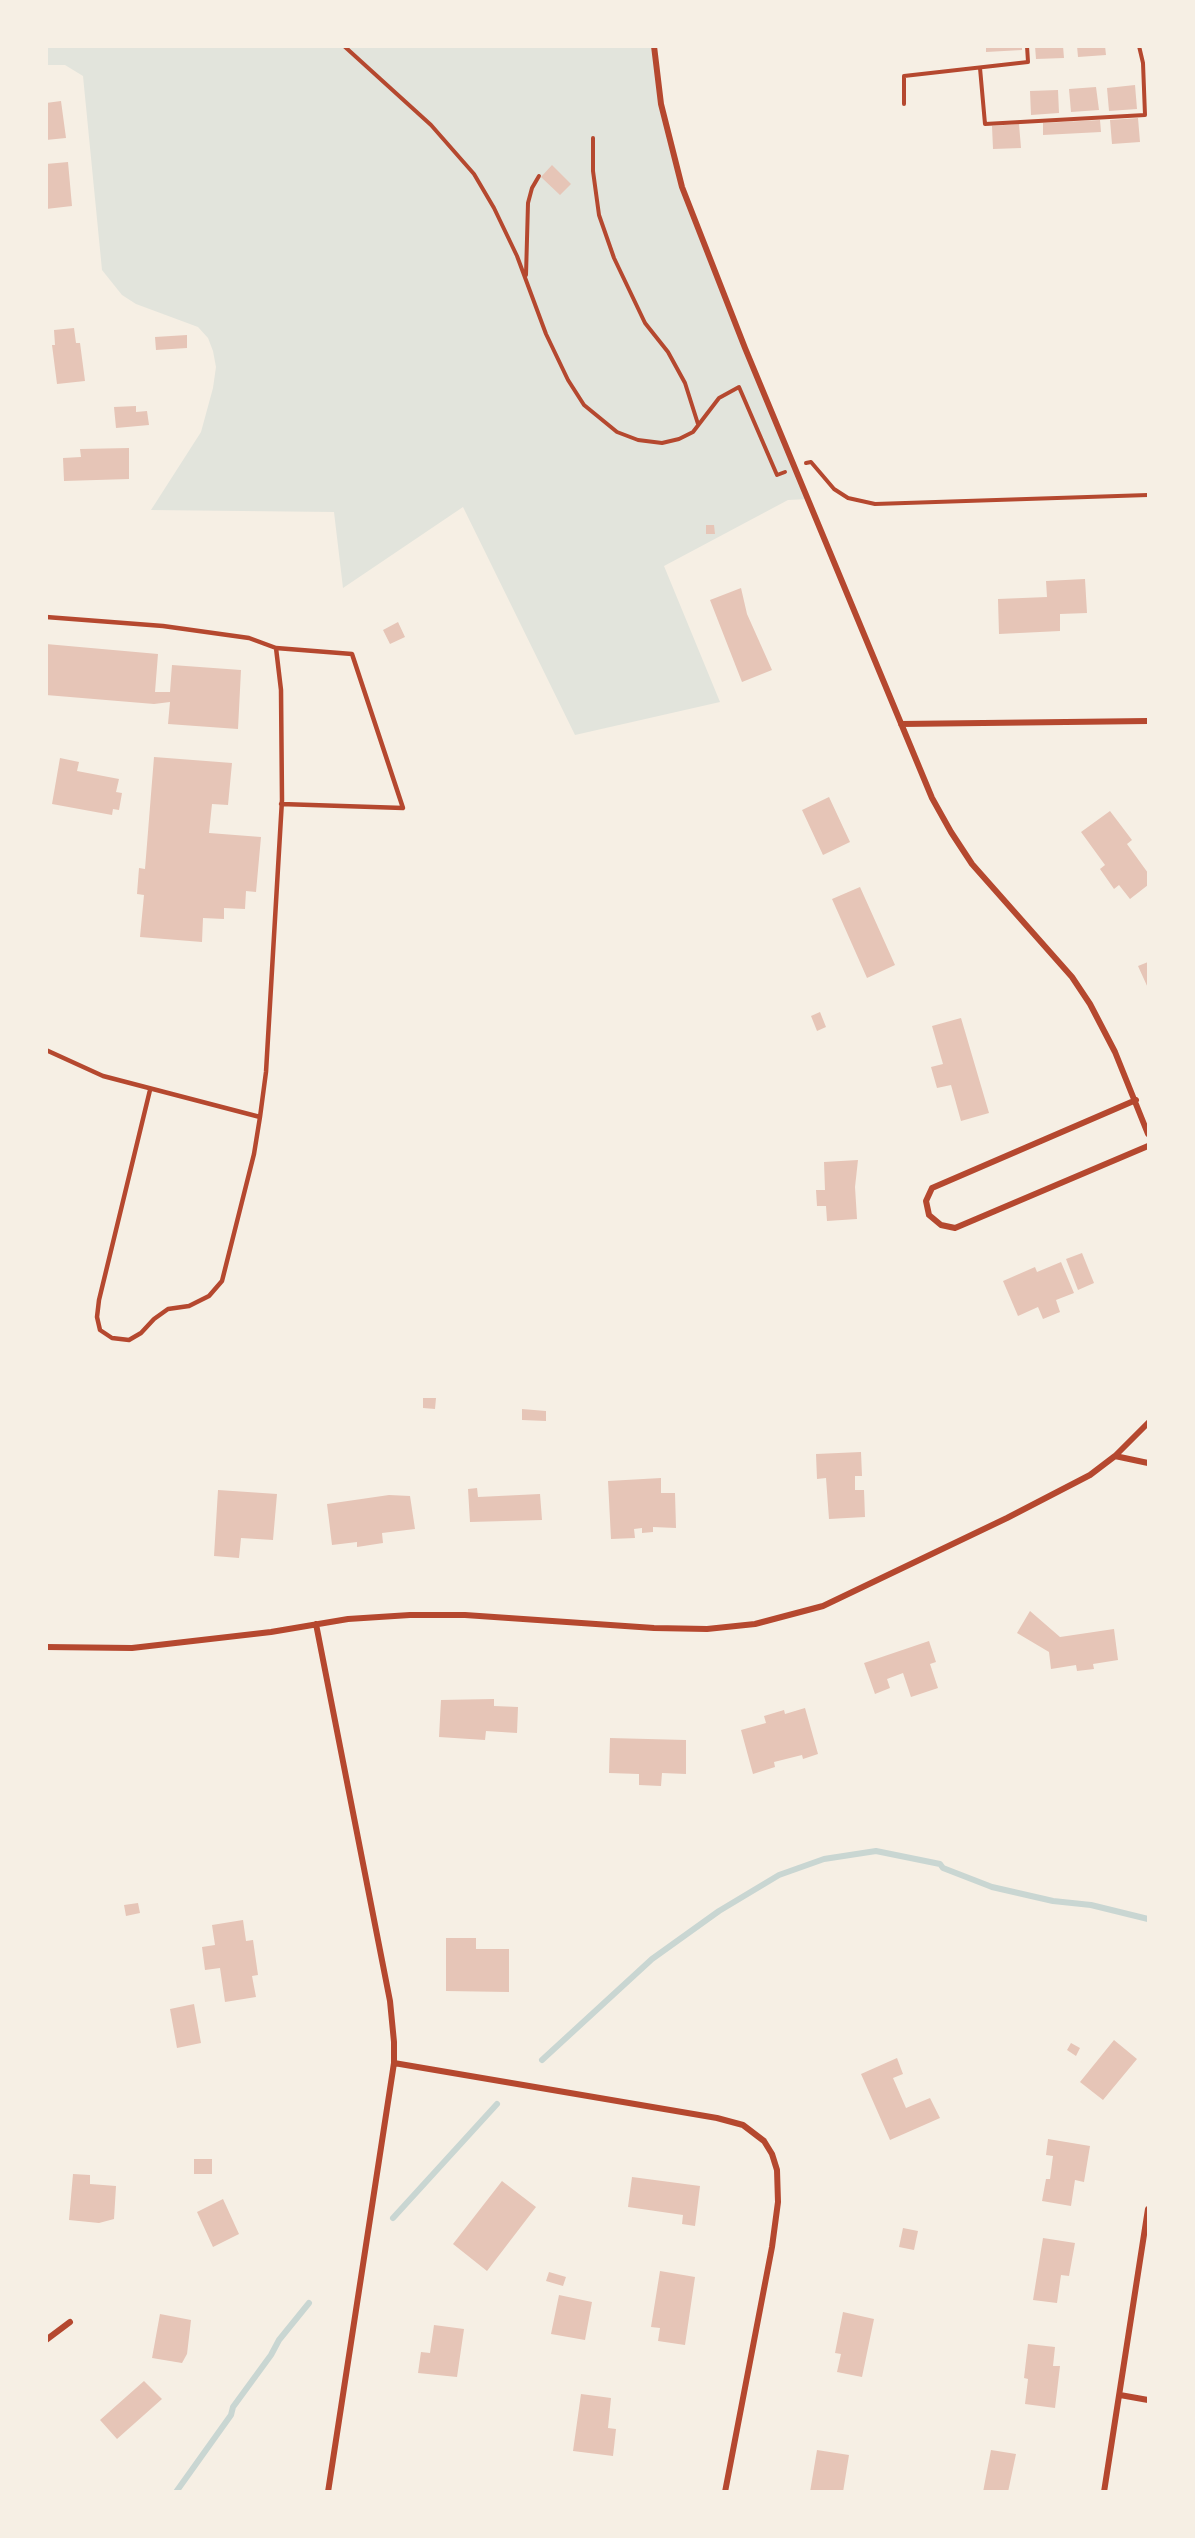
<!DOCTYPE html>
<style>
body{margin:0}
#map{position:relative;width:1195px;height:2538px;overflow:hidden;background:#f6efe4;font-family:Manrope,sans-serif}
canvas{display:block}
.frame{position:absolute;inset:0;border:48px solid #f6efe4;pointer-events:none}
</style>
<div id="map">
<canvas width="1195" height="2538"></canvas>
<div class="frame"></div>
</div>
<script>
const ctx = document.querySelector('canvas').getContext('2d');
ctx.lineJoin = 'round';
function fillPath(path, color) {
  ctx.fillStyle = color;
  ctx.fill(path, 'evenodd');
}
function toPath(rows) {
  const path = new Path2D();
  for (const r of rows) {
    path.moveTo(r[0], r[1]);
    for (let i = 2; i < r.length; i += 2) path.lineTo(r[i], r[i + 1]);
  }
  return path;
}
function trace(path, color, width, dash) {
  ctx.strokeStyle = color;
  ctx.lineWidth = width;
  ctx.lineCap = dash ? 'butt' : 'round';
  ctx.setLineDash(dash || []);
  ctx.stroke(path);
}
const green = toPath([
 [47,46,654,47,661,104,682,187,808,499,788,500,664,566,720,702,575,735,463,507,343,588,334,512,151,510,201,432,213,388,216,367,213,351,208,338,198,327,136,304,122,295,102,270,83,76,65,65,47,65]
]);
const stream = toPath([
 [542,2060,652,1959,719,1911,779,1875,824,1859,876,1851,940,1864,943,1868,992,1887,1053,1901,1091,1905,1148,1919],
 [393,2218,497,2104],
 [176,2492,231,2415,233,2407,271,2355,279,2340,309,2303]
]);
const building = toPath([
 [986,46,1022,46,1022,50,986,52],
 [1035,46,1063,46,1064,58,1036,59],
 [1077,46,1105,46,1106,55,1078,57],
 [1135,85,1137,109,1109,111,1107,88],
 [1096,87,1099,110,1071,112,1069,89],
 [1058,90,1059,113,1031,115,1030,91],
 [61,101,66,138,46,140,46,103],
 [1138,118,1140,142,1112,144,1110,120],
 [1100,120,1101,132,1043,135,1043,123],
 [1019,124,1021,148,993,149,992,126],
 [68,162,72,206,46,209,46,164],
 [552,165,571,184,560,195,541,177],
 [74,328,76,343,80,343,85,381,57,384,52,345,55,345,54,330],
 [187,335,187,348,156,350,155,337],
 [136,406,136,412,147,411,149,425,116,428,114,407],
 [129,448,129,479,64,481,63,458,81,457,80,449],
 [706,525,714,525,715,534,706,534],
 [1085,579,1087,613,1060,614,1060,631,999,634,998,599,1047,597,1046,581],
 [741,588,747,614,772,670,742,682,710,600],
 [398,622,405,637,390,644,383,630],
 [46,644,158,654,155,692,170,692,172,665,241,670,238,729,168,724,170,702,154,704,46,695],
 [154,757,232,763,228,805,212,804,209,833,261,837,256,892,246,891,245,909,224,908,224,919,203,918,202,942,140,937,144,895,137,894,139,868,145,869],
 [60,758,79,762,77,771,119,779,116,792,122,793,119,810,113,809,112,815,52,804],
 [829,797,850,842,823,855,802,810],
 [1110,811,1132,840,1127,844,1148,873,1148,885,1130,899,1119,885,1114,889,1100,869,1105,865,1081,832],
 [860,887,895,965,867,978,832,899],
 [1148,962,1148,988,1138,966],
 [820,1012,826,1027,817,1031,811,1016],
 [961,1018,989,1113,961,1121,951,1085,937,1088,931,1067,943,1064,932,1026],
 [858,1160,855,1187,857,1219,827,1221,826,1206,817,1206,816,1190,825,1190,824,1162],
 [1082,1253,1094,1283,1078,1290,1066,1259],
 [1061,1262,1074,1293,1056,1300,1060,1312,1043,1319,1038,1307,1018,1316,1003,1281,1035,1267,1037,1272],
 [423,1398,436,1398,435,1409,423,1408],
 [522,1409,546,1411,546,1421,522,1420],
 [861,1452,862,1476,855,1476,855,1490,864,1490,865,1517,829,1519,826,1478,817,1479,816,1454],
 [661,1478,661,1493,675,1493,676,1528,653,1527,653,1532,642,1533,642,1528,634,1529,635,1538,611,1539,608,1481],
 [477,1488,478,1497,540,1494,542,1520,470,1522,468,1489],
 [218,1490,277,1494,273,1540,241,1538,239,1558,214,1556],
 [389,1495,410,1496,415,1529,382,1533,383,1543,357,1547,357,1542,332,1545,327,1504],
 [1030,1611,1060,1637,1114,1629,1118,1660,1093,1664,1094,1669,1077,1671,1076,1665,1051,1669,1049,1652,1017,1633],
 [929,1641,936,1662,930,1664,938,1688,911,1697,903,1673,887,1679,890,1688,875,1694,864,1663],
 [494,1699,494,1706,518,1707,517,1733,486,1731,485,1740,439,1737,441,1700],
 [805,1708,818,1754,803,1759,802,1755,774,1762,775,1767,753,1774,741,1730,766,1723,764,1716,784,1710,785,1714],
 [610,1738,686,1740,686,1774,662,1773,661,1786,639,1785,639,1774,609,1773],
 [138,1903,140,1913,126,1916,124,1905],
 [243,1920,246,1941,253,1940,258,1975,252,1976,256,1997,225,2002,220,1968,205,1970,202,1947,215,1945,212,1925],
 [446,1938,476,1938,476,1949,509,1949,509,1992,446,1991],
 [194,2004,201,2043,177,2048,170,2009],
 [1114,2040,1137,2059,1103,2100,1080,2082],
 [1071,2043,1080,2048,1076,2056,1067,2050],
 [897,2058,903,2074,893,2078,906,2108,930,2098,940,2118,890,2140,861,2074],
 [1048,2139,1090,2146,1084,2182,1075,2180,1071,2206,1042,2201,1046,2179,1050,2179,1053,2156,1046,2155],
 [194,2159,212,2159,212,2174,194,2174],
 [73,2174,90,2175,90,2184,116,2186,114,2219,99,2223,69,2220],
 [632,2177,700,2186,695,2226,682,2224,683,2215,628,2207],
 [502,2181,536,2207,487,2271,453,2244],
 [223,2199,239,2234,213,2247,197,2212],
 [903,2228,918,2231,914,2250,899,2247],
 [1043,2238,1075,2243,1069,2276,1061,2275,1057,2303,1033,2300],
 [660,2271,695,2277,685,2345,658,2341,660,2328,651,2327],
 [549,2272,566,2277,563,2286,546,2281],
 [559,2295,592,2302,585,2340,551,2334],
 [843,2312,874,2319,862,2377,837,2372,841,2354,835,2353],
 [160,2314,191,2320,187,2354,182,2363,152,2358],
 [434,2325,464,2329,457,2377,418,2373,421,2352,430,2353],
 [1028,2344,1055,2347,1053,2366,1060,2366,1055,2408,1025,2404,1028,2379,1024,2378],
 [144,2381,162,2399,117,2439,100,2420],
 [581,2394,611,2398,608,2428,616,2429,613,2456,573,2451],
 [817,2450,849,2455,843,2492,810,2492],
 [991,2450,1016,2454,1008,2492,983,2492]
]);
const path = toPath([
 [344,46,431,125,474,174,494,208,517,256,546,334,568,380,584,405,617,432,638,440,662,443,679,439,693,432,719,398,739,387,777,475,785,472],
 [980,68,985,124,1145,115,1143,63,1139,46],
 [904,104,904,76,1028,62,1027,46],
 [593,138,593,171,599,215,614,258,645,323,668,352,685,383,698,424],
 [526,275,528,203,532,188,539,176],
 [806,463,811,462,834,489,848,498,875,504,1148,495]
]);
const service = toPath([
 [46,617,163,626,249,638,276,648,281,690,282,800,266,1072,260,1117,103,1076,46,1050],
 [276,648,352,654,403,808,281,804],
 [150,1090,99,1300,97,1317,100,1330,112,1338,129,1340,141,1333,154,1319,168,1309,189,1306,209,1296,222,1281,254,1154,260,1117]
]);
const minor = toPath([
 [654,46,661,104,682,187,745,348,932,798,951,832,972,864,1072,977,1090,1004,1115,1052,1148,1134],
 [901,724,1148,721],
 [1136,1100,932,1188,926,1201,929,1215,941,1225,955,1228,1148,1146],
 [1115,1456,1148,1463],
 [316,1624,390,2001,394,2042,394,2063,328,2492],
 [46,1647,132,1648,271,1632,348,1619,410,1615,465,1615,654,1628,707,1629,755,1624,823,1606,1007,1518,1090,1475,1115,1456,1148,1423],
 [394,2063,717,2118,743,2125,764,2141,772,2154,777,2170,778,2202,772,2247,725,2492],
 [46,2340,70,2322],
 [1120,2395,1148,2400],
 [1104,2492,1148,2209]
]);
fillPath(green, '#e2e4dc');
trace(stream, '#c9d6d2', 6);
fillPath(building, '#e6c5b7');
trace(path, '#b5482f', 4);
trace(service, '#b5482f', 4.5);
trace(minor, '#b5482f', 6);
</script>
